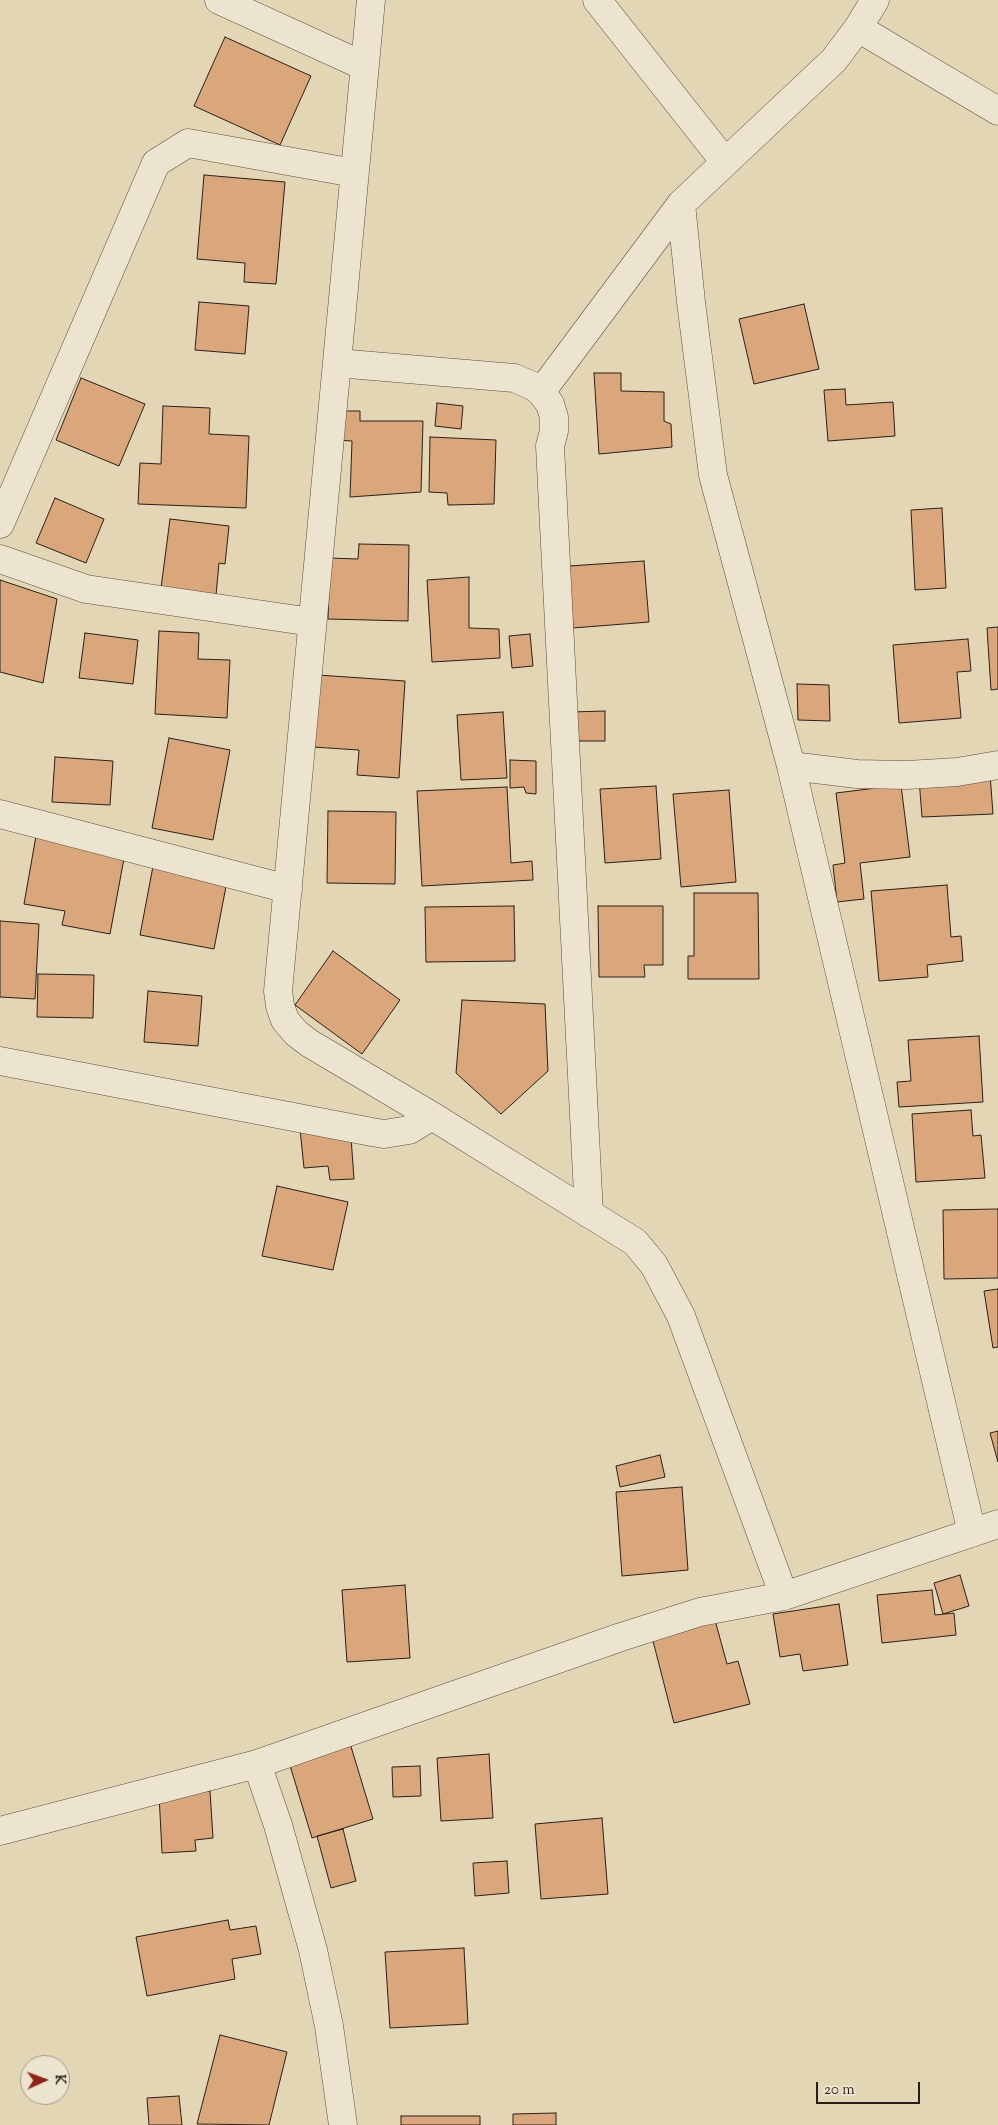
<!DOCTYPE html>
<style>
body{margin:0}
#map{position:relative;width:998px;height:2125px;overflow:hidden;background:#e2d6b5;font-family:"Sorts Mill Goudy",serif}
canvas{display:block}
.north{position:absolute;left:20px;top:2055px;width:50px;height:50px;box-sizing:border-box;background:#ece4cf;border:1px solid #9f9586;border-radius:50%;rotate:88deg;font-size:14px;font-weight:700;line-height:20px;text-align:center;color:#2b1f19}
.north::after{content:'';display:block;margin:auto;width:18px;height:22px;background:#8f2418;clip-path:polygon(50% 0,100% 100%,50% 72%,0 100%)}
.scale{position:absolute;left:816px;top:2082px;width:104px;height:22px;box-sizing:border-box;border:2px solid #2b1f19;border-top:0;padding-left:6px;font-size:15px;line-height:18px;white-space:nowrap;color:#2b1f19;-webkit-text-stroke:4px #ece4cf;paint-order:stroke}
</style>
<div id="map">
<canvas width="998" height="2125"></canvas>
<div class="north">K</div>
<div class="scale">20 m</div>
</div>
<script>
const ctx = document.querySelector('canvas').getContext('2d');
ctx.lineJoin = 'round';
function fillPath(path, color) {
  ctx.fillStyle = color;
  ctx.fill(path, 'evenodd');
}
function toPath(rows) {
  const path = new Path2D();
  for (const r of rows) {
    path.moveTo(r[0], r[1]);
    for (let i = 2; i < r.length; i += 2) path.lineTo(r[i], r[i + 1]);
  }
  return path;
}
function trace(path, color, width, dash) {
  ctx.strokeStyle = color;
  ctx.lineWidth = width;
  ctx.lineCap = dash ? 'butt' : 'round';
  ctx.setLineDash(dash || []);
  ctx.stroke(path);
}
const building = toPath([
 [225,37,311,76,280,145,194,106,225,37],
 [204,175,285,182,276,284,244,282,245,263,197,259,204,175],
 [199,302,249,306,245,354,195,350,199,302],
 [804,304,819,369,754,384,739,319,804,304],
 [594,373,621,373,621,391,664,392,664,421,671,424,672,447,599,454,594,373],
 [81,378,145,404,119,466,56,440,81,378],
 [845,389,846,405,893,402,895,436,828,441,824,390,845,389],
 [437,403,463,406,461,429,435,426,437,403],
 [163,406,210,408,209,434,249,436,246,508,138,504,140,463,161,464,163,406],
 [341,411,360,411,360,421,423,421,421,492,350,497,352,441,335,440,341,411],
 [430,437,496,440,494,504,448,505,447,493,429,492,430,437],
 [55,498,104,519,86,563,36,543,55,498],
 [942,508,946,588,915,590,911,510,942,508],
 [170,519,229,526,225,564,219,563,216,595,161,588,170,519],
 [359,544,409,545,408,621,328,619,330,558,358,559,359,544],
 [644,561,649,622,573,628,569,566,644,561],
 [469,577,469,628,499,629,500,658,432,662,427,580,469,577],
 [0,580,57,599,43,683,0,672,0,580],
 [998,627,998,689,991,690,987,628,998,627],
 [159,631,199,633,198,659,230,660,227,718,155,714,159,631],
 [85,633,138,640,133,684,79,678,85,633],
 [530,634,533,666,512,668,509,636,530,634],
 [968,639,971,671,957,672,961,718,899,723,893,645,968,639],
 [318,675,405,681,399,778,357,775,359,750,313,747,318,675],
 [797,684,829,685,830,721,798,720,797,684],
 [605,711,605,741,571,741,571,712,605,711],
 [503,712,507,778,461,780,457,715,503,712],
 [169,738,230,750,213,840,152,828,169,738],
 [55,757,113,761,110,805,52,802,55,757],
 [510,760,536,761,536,794,526,793,524,787,510,788,510,760],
 [990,774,993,814,922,817,919,779,990,774],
 [901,785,910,857,860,863,864,899,837,902,833,865,845,863,836,793,901,785],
 [656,786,661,859,605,863,600,789,656,786],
 [507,787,511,863,532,861,533,880,422,886,417,791,507,787],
 [729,790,736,882,681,887,673,794,729,790],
 [328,811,396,812,395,884,327,883,328,811],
 [36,836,125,853,110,934,62,925,65,911,24,904,36,836],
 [154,861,228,876,214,949,140,935,154,861],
 [947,885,951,937,961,936,963,961,927,965,928,977,879,981,871,891,947,885],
 [694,893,758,893,759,979,688,979,688,956,694,956,694,893],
 [514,906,515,961,426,962,425,907,514,906],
 [598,906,663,906,663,965,644,965,645,977,599,977,598,906],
 [0,921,39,924,35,999,0,997,0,921],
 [333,951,400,1000,362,1054,295,1005,333,951],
 [38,974,94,975,93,1018,37,1017,38,974],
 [148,991,202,996,198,1046,144,1042,148,991],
 [462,1000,545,1004,548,1071,501,1114,456,1073,462,1000],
 [979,1036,983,1102,899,1107,897,1082,911,1081,908,1040,979,1036],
 [971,1110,973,1136,981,1135,985,1178,916,1182,912,1114,971,1110],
 [300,1129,351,1137,354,1179,330,1180,328,1166,304,1168,300,1129],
 [277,1186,348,1202,333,1270,262,1256,277,1186],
 [998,1209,998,1278,944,1279,943,1210,998,1209],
 [998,1289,998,1347,993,1348,984,1291,998,1289],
 [998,1431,998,1462,990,1433,998,1431],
 [660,1455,665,1477,620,1487,616,1466,660,1455],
 [682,1487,688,1570,622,1576,616,1492,682,1487],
 [960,1575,969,1606,943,1614,934,1583,960,1575],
 [405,1585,410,1658,347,1662,342,1590,405,1585],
 [932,1590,935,1615,954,1613,956,1635,882,1643,877,1595,932,1590],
 [839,1604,848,1665,803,1671,800,1654,780,1657,773,1614,839,1604],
 [715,1620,727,1664,738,1661,750,1704,674,1723,652,1637,715,1620],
 [349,1740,373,1819,312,1838,288,1759,349,1740],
 [489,1754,493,1818,441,1821,437,1758,489,1754],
 [420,1766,421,1796,393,1797,392,1767,420,1766],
 [210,1791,213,1838,195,1840,196,1851,162,1853,159,1794,210,1791],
 [602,1818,608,1894,541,1899,535,1824,602,1818],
 [343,1829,356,1881,331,1888,317,1836,343,1829],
 [507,1861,509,1893,475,1896,473,1863,507,1861],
 [228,1920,230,1930,256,1926,261,1954,232,1959,235,1979,147,1996,136,1937,228,1920],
 [464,1948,468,2024,390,2028,385,1952,464,1948],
 [220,2035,287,2052,269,2125,197,2124,220,2035],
 [179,2096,182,2125,149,2125,147,2098,179,2096],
 [556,2113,556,2125,513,2125,513,2114,556,2113],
 [401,2116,480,2116,480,2125,401,2125,401,2116]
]);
const minor = toPath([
 [219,0,364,66],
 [371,0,278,991,280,1006,285,1020,296,1033,309,1043,432,1116,635,1242,654,1265,681,1316,784,1596],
 [597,0,725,162],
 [858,28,998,111],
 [681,204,691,302,713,475,791,766,972,1533],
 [337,363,514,378,533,386,541,392,550,404,554,417,554,431,550,446,589,1214],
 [541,392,681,204,834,60,858,28,875,0],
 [0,524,156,163,188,143,354,173],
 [0,559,86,589,312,622],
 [791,766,857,774,907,775,957,772,998,765],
 [0,814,288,889],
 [0,1061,372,1132,384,1134,409,1130,432,1116],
 [257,1764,278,1825,313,1950,329,2026,343,2125],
 [0,1831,257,1764,621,1637,700,1612,784,1596,998,1524]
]);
fillPath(building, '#daa67c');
trace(building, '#2b1f19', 1);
trace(minor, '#594d40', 29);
trace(minor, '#ece4cf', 28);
</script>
